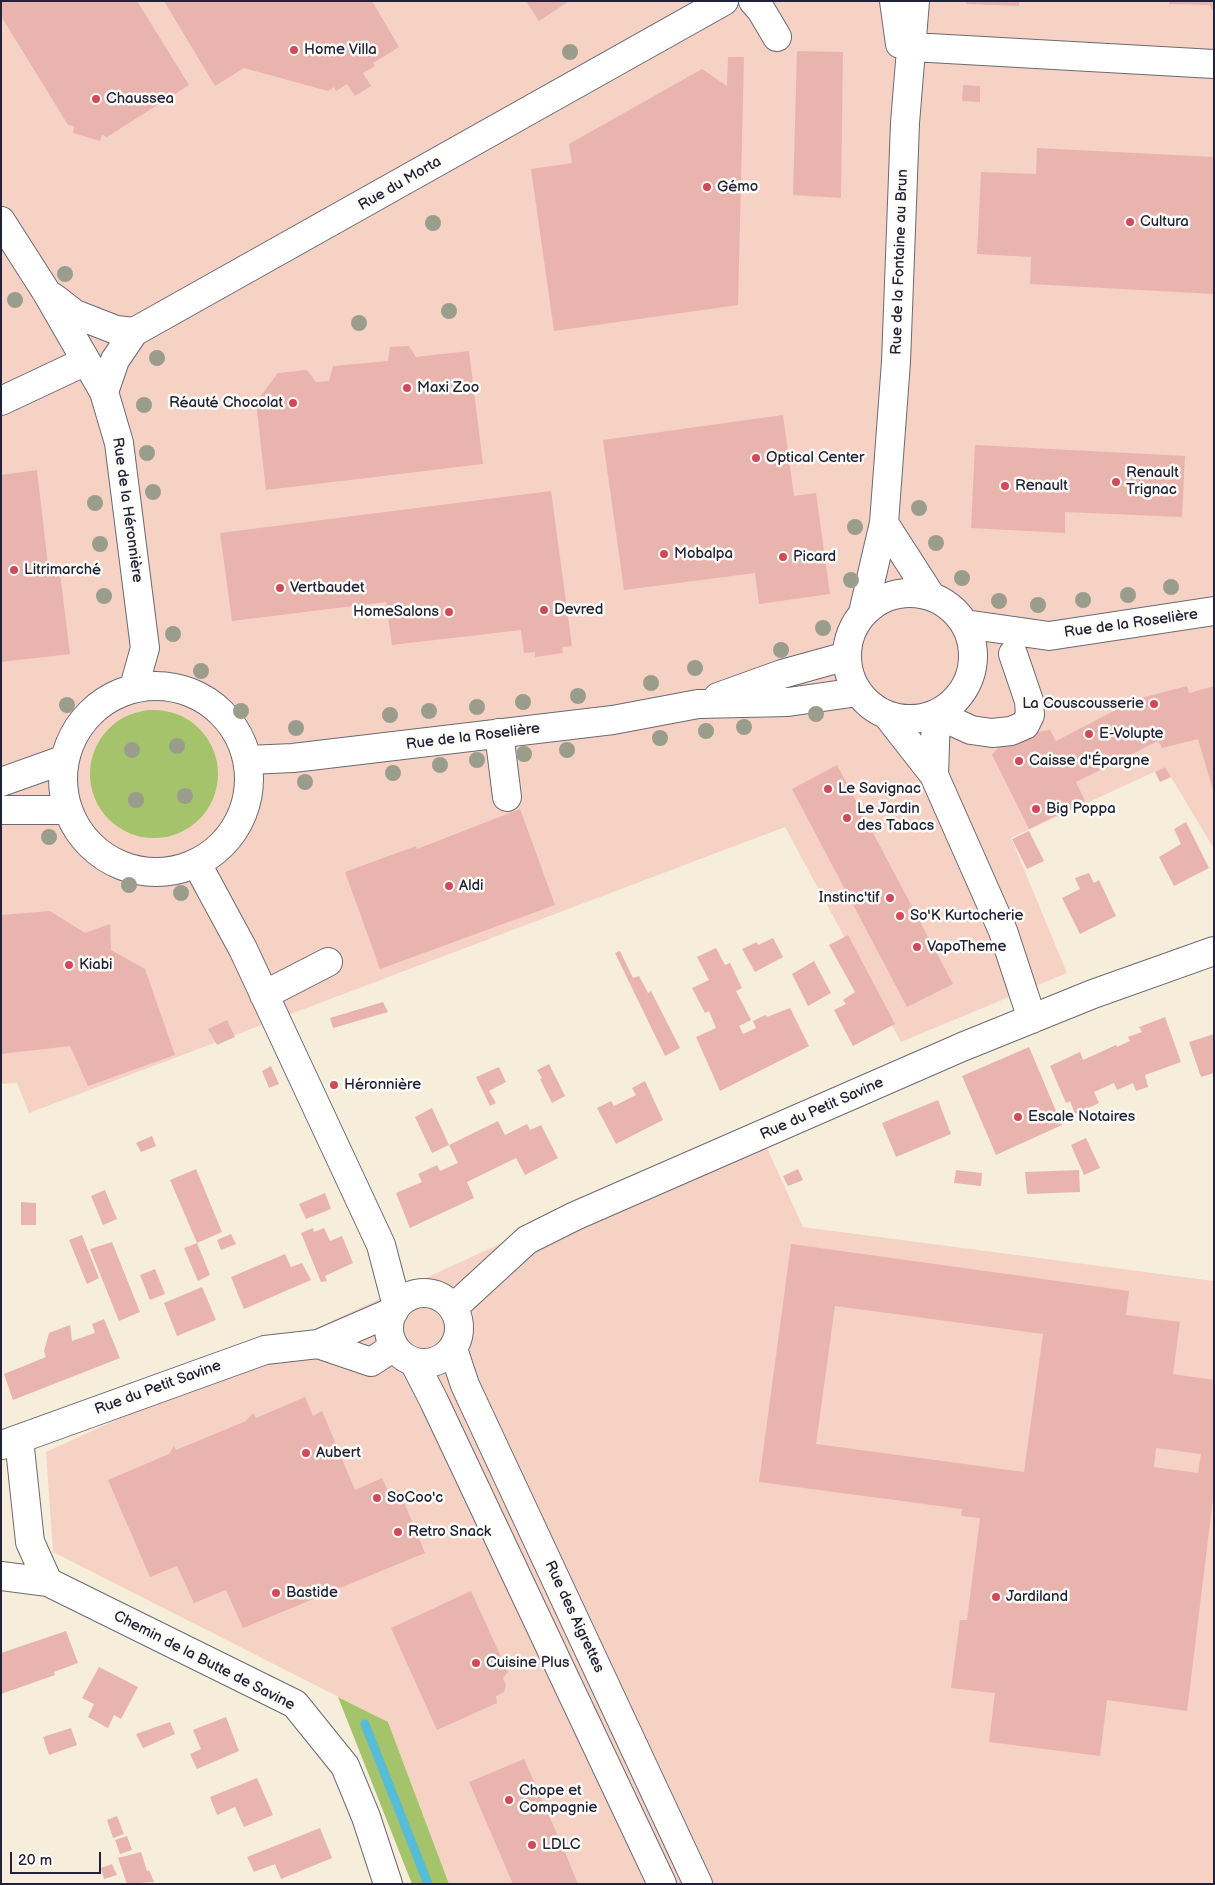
<!DOCTYPE html>
<meta charset="utf-8">
<style>
body{margin:0}
#map{position:relative;width:1215px;height:1885px;overflow:hidden;background:#f6eedb;font-family:"Balsamiq Sans",sans-serif}
canvas{display:block}
.frame{position:absolute;inset:0;border:2px solid #22223b;pointer-events:none}
.scale{position:absolute;left:10px;top:1852px;width:91px;height:22px;box-sizing:border-box;border:2px solid #22223b;border-top:0;padding-left:6px;font-size:15px;line-height:18px;white-space:nowrap;color:#22223b;-webkit-text-stroke:4px #fdfcf7;paint-order:stroke}
</style>
<div id="map">
<canvas width="1215" height="1885"></canvas>
<div class="frame"></div>
<div class="scale">20 m</div>
</div>
<script>
const ctx = document.querySelector('canvas').getContext('2d');
ctx.lineJoin = 'round';
function fillPath(path, color) {
  ctx.fillStyle = color;
  ctx.fill(path, 'evenodd');
}
function toPath(rows) {
  const path = new Path2D();
  for (const r of rows) {
    if (r.length === 3) {
      path.moveTo(r[0] + r[2], r[1]);
      path.arc(r[0], r[1], r[2], 0, 2 * Math.PI);
      continue;
    }
    path.moveTo(r[0], r[1]);
    for (let i = 2; i < r.length; i += 2) path.lineTo(r[i], r[i + 1]);
  }
  return path;
}
function trace(path, color, width, dash) {
  ctx.strokeStyle = color;
  ctx.lineWidth = width;
  ctx.lineCap = dash ? 'butt' : 'round';
  ctx.setLineDash(dash || []);
  ctx.stroke(path);
}
function write(font, color, halo, rows, align = 'center') {
  ctx.font = font + ' "Balsamiq Sans",sans-serif';
  ctx.lineWidth = 5;
  ctx.setLineDash([]);
  ctx.textBaseline = 'middle';
  ctx.strokeStyle = halo;
  ctx.fillStyle = color;
  for (const [text, x, y, turn = 0] of rows) {
    ctx.save();
    ctx.translate(x, y);
    ctx.rotate((+turn || 0) * Math.PI / 180);
    ctx.textAlign = isNaN(turn) ? turn : align;
    if (halo) ctx.strokeText(text, 0, 0);
    ctx.fillText(text, 0, 0);
    ctx.restore();
  }
}
const built = toPath([
 [1,1,1214,1,1214,849,1165,767,1011,838,1067,973,901,1042,785,827,29,1113,17,1083,1,1084],
 [757,1126,803,1227,1214,1281,1214,1884,449,1884,388,1722,53,1552,46,1452]
]);
const green = toPath([
 [154,774,64],
 [338,1697,388,1722,449,1884,412,1884]
]);
const stream = toPath([
 [365,1724,428,1884]
]);
const building = toPath([
 [1,1,137,1,189,85,107,137,102,135,100,141,73,133,74,126,68,125,1,16],
 [164,1,372,1,399,47,373,63,375,66,363,73,371,86,355,96,347,84,336,91,334,87,328,91,244,68,215,86],
 [526,1,569,1,539,21],
 [966,1,1019,1,1019,6,966,4],
 [1169,1,1214,1,1214,12,1209,5,1169,4],
 [797,51,843,52,841,198,793,195],
 [728,57,744,57,738,305,554,331,531,169,572,163,569,144,702,69,727,86],
 [963,85,980,86,980,102,962,101],
 [1037,148,1214,157,1214,294,1030,284,1031,257,977,254,981,172,1036,174],
 [409,346,416,357,469,351,483,464,266,490,256,402,278,373,307,370,316,382,329,381,333,366,388,361,390,347],
 [783,415,794,496,816,493,830,594,759,604,755,573,624,590,603,440],
 [975,445,1185,456,1182,517,1065,512,1065,533,971,528],
 [37,470,49,574,60,573,70,654,1,662,1,475],
 [551,491,572,646,562,647,563,653,535,657,535,652,524,653,521,630,392,645,386,602,232,621,220,533],
 [1187,686,1189,693,1214,686,1214,794,1198,739,1162,748,1158,741,1076,782,1085,801,1029,829,992,755,1007,737,1050,730,1056,741,1137,699],
 [837,765,953,984,907,1007,792,789],
 [1165,767,1171,777,1160,782,1155,772],
 [520,809,555,905,380,969,345,872,416,846,417,849],
 [1186,822,1209,868,1174,886,1159,857,1181,844,1174,829],
 [1029,831,1044,861,1027,869,1012,839],
 [1089,873,1094,883,1099,880,1116,916,1080,934,1062,898,1080,889,1075,878],
 [50,911,85,933,110,924,111,950,145,969,175,1055,88,1086,70,1046,1,1054,1,915],
 [848,935,895,1024,853,1046,834,1010,846,1004,843,1000,855,992,829,945],
 [773,938,783,957,755,972,742,949,757,942,758,945],
 [716,948,725,965,730,963,742,988,736,991,751,1020,739,1026,743,1034,756,1028,753,1021,761,1017,766,1015,767,1017,790,1008,809,1046,720,1091,696,1037,716,1028,709,1011,705,1013,692,988,709,980,697,957],
 [620,951,633,978,639,976,648,993,651,991,680,1048,665,1056,615,953],
 [814,961,831,993,808,1006,792,974],
 [383,1002,388,1012,333,1028,330,1018],
 [1165,1017,1181,1062,1145,1075,1148,1087,1136,1091,1133,1083,1117,1090,1114,1083,1094,1092,1099,1103,1075,1114,1070,1101,1066,1103,1050,1066,1080,1052,1083,1060,1116,1045,1117,1047,1130,1041,1128,1037,1142,1032,1139,1027],
 [227,1020,235,1037,217,1045,208,1029],
 [1214,1034,1214,1073,1201,1077,1189,1042],
 [1029,1047,1062,1125,996,1155,962,1076],
 [549,1064,565,1096,552,1103,540,1079,542,1078,537,1070],
 [271,1066,279,1084,269,1088,262,1071],
 [499,1067,506,1082,489,1091,496,1103,490,1106,476,1077],
 [645,1081,663,1120,616,1144,597,1108,611,1101,614,1106,636,1095,632,1088],
 [938,1100,951,1134,896,1157,882,1123],
 [432,1108,449,1145,432,1153,415,1117],
 [498,1121,505,1135,527,1124,530,1130,541,1125,558,1158,525,1175,516,1158,467,1182,474,1198,410,1228,396,1193,422,1182,418,1174,437,1165,440,1171,458,1163,449,1145],
 [152,1136,156,1146,141,1152,136,1143],
 [1086,1138,1100,1168,1084,1175,1071,1145],
 [196,1169,222,1232,197,1243,170,1180],
 [798,1169,803,1180,788,1186,783,1176],
 [956,1170,982,1173,981,1186,954,1183],
 [1079,1170,1080,1192,1027,1194,1025,1172],
 [105,1190,117,1219,103,1225,91,1196],
 [325,1193,331,1209,306,1219,299,1204],
 [21,1202,36,1203,36,1225,21,1225],
 [313,1228,314,1232,324,1228,330,1241,342,1236,353,1263,325,1276,327,1281,321,1282,301,1233],
 [231,1234,236,1244,221,1250,217,1240],
 [82,1235,99,1278,87,1284,69,1240],
 [112,1242,140,1312,119,1321,90,1249],
 [197,1243,210,1275,198,1281,184,1248],
 [791,1244,1129,1291,1126,1315,1180,1322,1173,1374,1214,1380,1214,1491,1187,1711,1107,1700,1100,1756,989,1742,995,1693,951,1688,960,1620,967,1620,980,1518,961,1516,962,1509,759,1482],
 [835,1306,1043,1334,1024,1472,816,1444],
 [1156,1448,1201,1454,1198,1473,1154,1467],
 [285,1254,291,1267,302,1263,311,1280,244,1309,231,1277],
 [155,1269,165,1294,150,1300,140,1275],
 [202,1287,216,1320,177,1336,164,1303],
 [104,1319,120,1358,13,1400,4,1374,46,1357,44,1351,49,1333,70,1325,72,1341,95,1333,92,1324],
 [305,1397,313,1416,322,1411,355,1490,382,1478,389,1493,399,1490,425,1553,243,1628,226,1590,194,1603,177,1566,150,1577,108,1480,169,1454,174,1446,176,1450,246,1421,253,1413,256,1418],
 [471,1591,508,1672,503,1678,506,1685,504,1692,496,1696,497,1703,437,1730,391,1628],
 [66,1631,78,1663,54,1672,55,1675,1,1694,1,1653],
 [99,1667,138,1687,121,1719,114,1715,108,1728,88,1717,94,1704,82,1698],
 [226,1717,239,1751,197,1769,190,1754,201,1749,193,1730],
 [170,1722,175,1734,143,1748,136,1734],
 [71,1728,77,1745,49,1755,43,1737],
 [524,1759,565,1852,578,1884,513,1884,469,1782],
 [257,1778,273,1815,244,1827,235,1807,217,1815,210,1797],
 [117,1816,124,1834,113,1838,107,1820],
 [320,1828,332,1858,281,1879,275,1864,254,1872,247,1857],
 [127,1836,132,1850,120,1854,115,1840],
 [141,1852,147,1871,149,1870,154,1882,127,1884,118,1858],
 [112,1864,117,1875,104,1879,101,1868]
]);
const minor = toPath([
 [753,1,761,10,777,37],
 [894,1,900,44],
 [912,47,1214,64],
 [1,221,47,293,104,392,119,443,145,648,134,687],
 [53,297,75,314,116,330,134,332],
 [104,392,115,360,134,332,724,1],
 [1,401,86,361],
 [884,523,931,596],
 [910,656,63],
 [863,613,884,523,896,362,905,123,915,1],
 [965,624,1049,636,1214,611],
 [156,779,93],
 [718,697,782,674,847,656],
 [936,714,971,730,992,733,1011,731,1025,725,1030,715,1029,701,1013,654],
 [887,715,934,775,1003,931,1032,1019],
 [499,733,507,797],
 [248,760,293,758,613,720,698,704,788,702,858,692],
 [934,775,936,714],
 [1,782,63,760],
 [1,810,66,810],
 [197,864,243,949,381,1245,397,1306],
 [264,995,328,962],
 [424,1328,35],
 [453,1308,527,1240,575,1216,962,1047,1093,994,1214,951],
 [318,1344,371,1362,394,1347],
 [453,1349,465,1385,698,1884],
 [414,1362,434,1401,662,1884],
 [19,1439,30,1542,48,1582,295,1704,345,1766,366,1817,388,1884],
 [2,1445,265,1350,318,1344,394,1311],
 [1,1576,48,1582]
]);
const trees = [
 [570,52],
 [433,223],
 [65,274],
 [15,300],
 [449,311],
 [359,323],
 [157,358],
 [144,405],
 [147,453],
 [153,492],
 [95,503],
 [919,508],
 [855,527],
 [936,543],
 [100,544],
 [962,578],
 [851,580],
 [1171,587],
 [1128,595],
 [104,596],
 [1083,600],
 [999,601],
 [1038,605],
 [823,628],
 [173,634],
 [781,650],
 [695,668],
 [201,671],
 [651,683],
 [578,696],
 [523,702],
 [67,705],
 [477,707],
 [241,711],
 [429,711],
 [816,714],
 [390,715],
 [744,727],
 [296,728],
 [706,731],
 [660,738],
 [177,746],
 [132,750],
 [567,750],
 [524,754],
 [477,760],
 [440,765],
 [393,773],
 [305,782],
 [185,796],
 [136,800],
 [49,837],
 [129,885],
 [181,893]
];
const markers = [
 [294,50,5,"#d1495b"],
 [96,99,5,"#d1495b"],
 [707,187,5,"#d1495b"],
 [1130,222,5,"#d1495b"],
 [407,388,5,"#d1495b"],
 [293,403,5,"#d1495b"],
 [756,458,5,"#d1495b"],
 [1116,482,5,"#d1495b"],
 [1005,486,5,"#d1495b"],
 [664,554,5,"#d1495b"],
 [783,557,5,"#d1495b"],
 [14,570,5,"#d1495b"],
 [280,588,5,"#d1495b"],
 [544,610,5,"#d1495b"],
 [449,612,5,"#d1495b"],
 [1154,704,5,"#d1495b"],
 [1089,734,5,"#d1495b"],
 [1019,761,5,"#d1495b"],
 [828,789,5,"#d1495b"],
 [1036,809,5,"#d1495b"],
 [847,818,5,"#d1495b"],
 [449,886,5,"#d1495b"],
 [890,898,5,"#d1495b"],
 [900,916,5,"#d1495b"],
 [917,947,5,"#d1495b"],
 [69,965,5,"#d1495b"],
 [334,1085,5,"#d1495b"],
 [1018,1117,5,"#d1495b"],
 [306,1453,5,"#d1495b"],
 [377,1498,5,"#d1495b"],
 [398,1532,5,"#d1495b"],
 [276,1593,5,"#d1495b"],
 [996,1597,5,"#d1495b"],
 [476,1663,5,"#d1495b"],
 [509,1800,5,"#d1495b"],
 [532,1845,5,"#d1495b"]
];
const poiNames = [
 ["Home Villa",304,50],
 ["Chaussea",106,99],
 ["Gémo",717,187],
 ["Cultura",1140,222],
 ["Maxi Zoo",417,388],
 ["Réauté Chocolat",283,403,"right"],
 ["Optical Center",766,458],
 ["Renault",1126,473],
 ["Trignac",1126,490],
 ["Renault",1015,486],
 ["Mobalpa",674,554],
 ["Picard",793,557],
 ["Litrimarché",24,570],
 ["Vertbaudet",290,588],
 ["Devred",554,610],
 ["HomeSalons",439,612,"right"],
 ["La Couscousserie",1144,704,"right"],
 ["E-Volupte",1099,734],
 ["Caisse d'Épargne",1029,761],
 ["Le Savignac",838,789],
 ["Le Jardin",857,809],
 ["des Tabacs",857,826],
 ["Big Poppa",1046,809],
 ["Aldi",459,886],
 ["Instinc'tif",880,898,"right"],
 ["So'K Kurtocherie",910,916],
 ["VapoTheme",927,947],
 ["Kiabi",79,965],
 ["Héronnière",344,1085],
 ["Escale Notaires",1028,1117],
 ["Aubert",316,1453],
 ["SoCoo'c",387,1498],
 ["Retro Snack",408,1532],
 ["Bastide",286,1593],
 ["Jardiland",1006,1597],
 ["Cuisine Plus",486,1663],
 ["Chope et",519,1791],
 ["Compagnie",519,1808],
 ["LDLC",542,1845]
];
const streetNames = [
 ["Rue du Morta",400,184,-30],
 ["Rue de la Fontaine au Brun",900,262,-88],
 ["Rue de la Héronnière",127,510,82],
 ["Rue de la Roselière",1131,624,-8],
 ["Rue de la Roselière",473,737,-7],
 ["Rue du Petit Savine",822,1109,-24],
 ["Rue du Petit Savine",158,1388,-20],
 ["Rue des Aigrettes",574,1617,65],
 ["Chemin de la Butte de Savine",204,1661,27]
];
fillPath(built, '#f6d2c5');
fillPath(green, '#a5c36b');
trace(stream, '#57bcd5', 9);
fillPath(building, '#e9b4ad');
trace(minor, '#6c6973', 30);
trace(minor, '#fff', 28);
ctx.fillStyle = '#9b9d8c';
for (const [x, y] of trees) {
  ctx.beginPath();
  ctx.arc(x, y, 8, 0, 2 * Math.PI);
  ctx.fill();
}
for (const [x, y, r, color] of markers) {
  const dot = new Path2D();
  dot.arc(x, y, r, 0, 2 * Math.PI);
  ctx.fillStyle = color;
  ctx.fill(dot);
  trace(dot, '#fdfcf7', 2);
}
write('15px', '#22223b', '#fdfcf7', poiNames, 'left');
write('15px', '#22223b', '#fdfcf7', streetNames);
</script>
